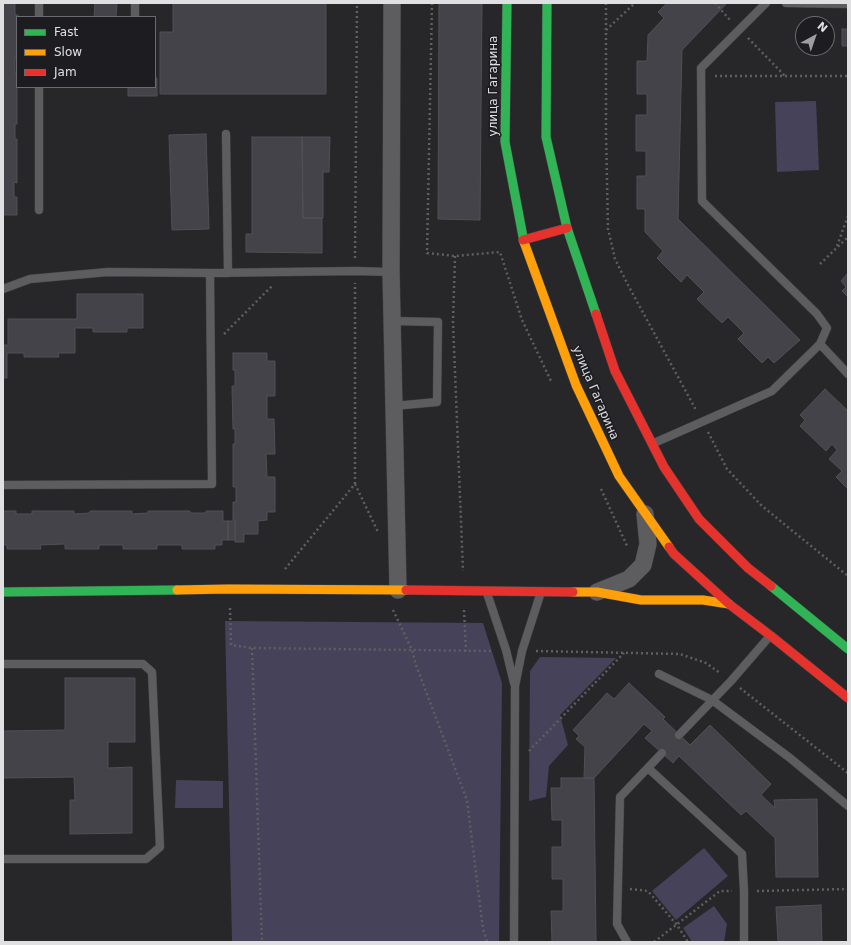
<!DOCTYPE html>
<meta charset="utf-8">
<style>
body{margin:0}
#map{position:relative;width:851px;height:945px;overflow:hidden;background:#27272a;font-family:"DejaVu Sans",sans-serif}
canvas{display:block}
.frame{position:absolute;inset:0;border:4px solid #e0e0e3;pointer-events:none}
.legend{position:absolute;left:16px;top:16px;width:140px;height:72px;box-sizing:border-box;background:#1d1c21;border:1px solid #6b6a6f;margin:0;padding:5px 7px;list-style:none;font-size:12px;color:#e0e0e3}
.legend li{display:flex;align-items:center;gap:8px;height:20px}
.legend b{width:20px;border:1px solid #6b6a6f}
.north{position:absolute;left:795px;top:16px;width:40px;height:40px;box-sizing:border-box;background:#1d1c21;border:1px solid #6b6a6f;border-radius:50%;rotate:40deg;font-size:11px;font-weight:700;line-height:16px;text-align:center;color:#e0e0e3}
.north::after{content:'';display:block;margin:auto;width:14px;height:18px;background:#9f9fa2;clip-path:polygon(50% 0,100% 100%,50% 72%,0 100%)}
</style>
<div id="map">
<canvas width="851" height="945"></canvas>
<div class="frame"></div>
<ul class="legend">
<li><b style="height:5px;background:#30b455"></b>Fast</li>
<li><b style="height:5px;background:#ff9f0a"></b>Slow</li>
<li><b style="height:5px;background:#e5322d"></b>Jam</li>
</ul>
<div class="north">N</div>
</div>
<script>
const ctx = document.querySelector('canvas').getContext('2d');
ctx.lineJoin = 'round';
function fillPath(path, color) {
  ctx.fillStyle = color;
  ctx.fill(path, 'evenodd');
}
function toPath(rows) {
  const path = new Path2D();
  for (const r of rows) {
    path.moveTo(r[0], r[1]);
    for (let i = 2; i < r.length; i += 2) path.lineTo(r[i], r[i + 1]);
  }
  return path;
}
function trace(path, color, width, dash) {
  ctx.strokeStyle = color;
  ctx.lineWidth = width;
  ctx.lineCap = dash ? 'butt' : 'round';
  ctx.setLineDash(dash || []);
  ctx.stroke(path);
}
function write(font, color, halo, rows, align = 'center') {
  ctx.font = font + ' "DejaVu Sans",sans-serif';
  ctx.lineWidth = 3;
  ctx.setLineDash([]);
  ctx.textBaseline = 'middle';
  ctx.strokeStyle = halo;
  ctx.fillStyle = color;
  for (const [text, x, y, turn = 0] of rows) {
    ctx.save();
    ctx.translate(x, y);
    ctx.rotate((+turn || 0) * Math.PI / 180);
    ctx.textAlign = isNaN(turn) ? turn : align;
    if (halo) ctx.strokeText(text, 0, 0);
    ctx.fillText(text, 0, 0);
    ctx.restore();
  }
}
const green = toPath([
 [816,101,819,170,777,172,775,102],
 [225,621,483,623,502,683,499,942,232,942],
 [540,657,616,658,560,715,568,745,549,766,546,797,529,801,530,671],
 [176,780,223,781,223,808,175,808],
 [704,848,728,876,676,920,652,891],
 [714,906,727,924,724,942,692,942,683,928]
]);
const building = toPath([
 [3,3,15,3,15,15,18,15,17,58,15,58,15,73,17,73,17,124,15,124,15,139,17,139,17,183,14,182,14,197,17,197,17,215,3,215,3,3],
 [95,3,117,3,116,17,94,17,95,3],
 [173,3,326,3,326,94,160,94,160,32,173,32,173,3],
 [439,3,482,3,480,220,438,219,439,3],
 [667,3,727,3,682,50,678,219,800,340,774,363,768,357,762,363,738,339,744,333,728,317,722,323,697,299,704,292,687,275,681,282,657,258,663,251,645,232,645,209,637,209,637,176,646,176,646,151,636,151,636,115,647,115,647,94,637,94,637,61,647,61,648,35,664,18,658,12,667,3],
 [842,29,848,29,848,46,842,46,842,29],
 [155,78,157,78,157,96,128,96,128,87,155,87,155,78],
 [206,134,209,229,172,230,169,135,206,134],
 [252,137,302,137,303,218,322,218,322,253,246,252,246,234,252,234,252,137],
 [302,137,330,137,329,172,323,172,323,218,303,218,302,137],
 [848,273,848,297,842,291,846,287,841,281,848,273],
 [77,294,143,294,143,328,127,328,127,332,93,332,93,328,75,328,75,353,58,353,59,357,24,357,24,353,7,353,7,378,3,378,3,345,8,345,8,319,77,319,77,294],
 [233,353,267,353,267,361,275,361,275,396,267,396,267,419,274,419,275,454,266,454,267,477,275,477,275,512,267,512,267,520,258,521,258,534,244,534,244,542,235,542,235,520,233,520,233,502,236,502,236,487,233,487,233,444,235,444,235,429,233,429,232,386,235,386,235,370,233,370,233,353],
 [825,389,848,411,848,489,836,477,842,471,829,459,837,450,832,444,826,451,800,426,805,420,800,415,825,389],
 [3,511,16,511,16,514,32,514,32,511,74,511,74,514,90,513,90,511,132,511,132,514,148,513,148,511,190,511,190,513,206,513,206,511,223,511,223,521,228,521,228,540,222,540,222,545,215,545,215,549,182,549,182,545,157,545,157,549,123,549,123,545,99,545,99,549,65,549,65,544,40,545,41,549,7,549,7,545,3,545,3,511],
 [228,521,235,521,235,540,228,540,228,521],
 [65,678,135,678,135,742,108,742,108,768,132,767,132,833,70,834,70,800,75,800,74,777,3,778,3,731,65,730,65,678],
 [629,683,665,717,663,719,690,745,710,725,771,784,761,795,775,808,774,800,817,799,818,877,776,877,775,838,746,811,741,815,679,756,673,763,645,738,652,731,644,724,594,778,584,778,585,747,576,739,579,736,573,730,607,693,614,699,629,683],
 [561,778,594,778,596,942,552,942,551,911,563,911,563,879,552,879,552,847,562,847,562,820,552,820,551,788,561,788,561,778],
 [821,905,822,942,778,942,776,907,821,905]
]);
const path = toPath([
 [432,3,427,253,455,256,500,252,522,320,551,381],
 [606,3,606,132,608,229,615,259,628,285,696,410],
 [715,3,730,20],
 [606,30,635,3],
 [748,38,785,76],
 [715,76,848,76],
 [837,246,848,216],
 [455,256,453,322,463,571],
 [355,258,357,3],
 [820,264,848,237],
 [224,334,273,285],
 [708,432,727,469,762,506,848,576],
 [355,484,378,532],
 [601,489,628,548],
 [285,569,355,484,355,283],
 [230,608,231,645,252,648,493,651],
 [393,610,412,650,416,665,467,800,483,929,487,942],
 [464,610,466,651],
 [252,648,262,942],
 [536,651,680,654,706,663,720,673],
 [740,688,848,773],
 [529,751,624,653],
 [630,889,648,891,677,925,688,942],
 [757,891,848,889],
 [654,942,720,891,732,891]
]);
const lane = toPath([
 [766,3,701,68,702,201,817,314,827,328,820,344],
 [786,3,848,4],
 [39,17,39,3],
 [135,17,135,3],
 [226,134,228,273],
 [39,210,39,87],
 [3,289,30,279,108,272,210,273],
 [392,321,438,322,437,402,394,406],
 [654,443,772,391,820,344,848,374],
 [3,485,212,484,210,273,355,271,391,272],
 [487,593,506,650,514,683],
 [3,664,143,664,152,672,160,847,146,859,3,859],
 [659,674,712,700,790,758,848,806],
 [679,735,731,681,769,637],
 [648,768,742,854,744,891,744,942],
 [514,942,515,686,522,651,541,592],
 [627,942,617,924,620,797,662,753]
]);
const street = toPath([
 [392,3,391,272,398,590],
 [597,592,629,579,643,565,648,544,645,514]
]);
const fast = toPath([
 [507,3,505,142,524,242],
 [547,3,546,137,567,228,596,314],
 [771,586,848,649],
 [3,592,177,590]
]);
const slow = toPath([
 [524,242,576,385,619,476,669,547],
 [177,590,228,589,406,590],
 [573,592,597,592,641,600,703,600,729,604]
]);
const jam = toPath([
 [523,240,567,228],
 [596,314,615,371,664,467,699,519,748,568,771,586],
 [669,547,674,554,729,604,771,636,848,698],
 [406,590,573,592]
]);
const streetNames = [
 ["улица Гагарина",494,86,-90],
 ["улица Гагарина",595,393,67]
];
fillPath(green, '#454259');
fillPath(building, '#44434a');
trace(building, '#515154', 1);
trace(lane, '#424245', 9);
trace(street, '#424245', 18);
trace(fast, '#424245', 10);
trace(slow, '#424245', 10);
trace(jam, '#424245', 10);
trace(path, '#5f5f61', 2.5, [2, 3]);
trace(lane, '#5d5d60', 8);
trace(street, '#5d5d60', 17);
trace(fast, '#30b455', 9);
trace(slow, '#ff9f0a', 9);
trace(jam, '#e5322d', 9);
write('12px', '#e0e0e3', '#1d1c21', streetNames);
</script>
